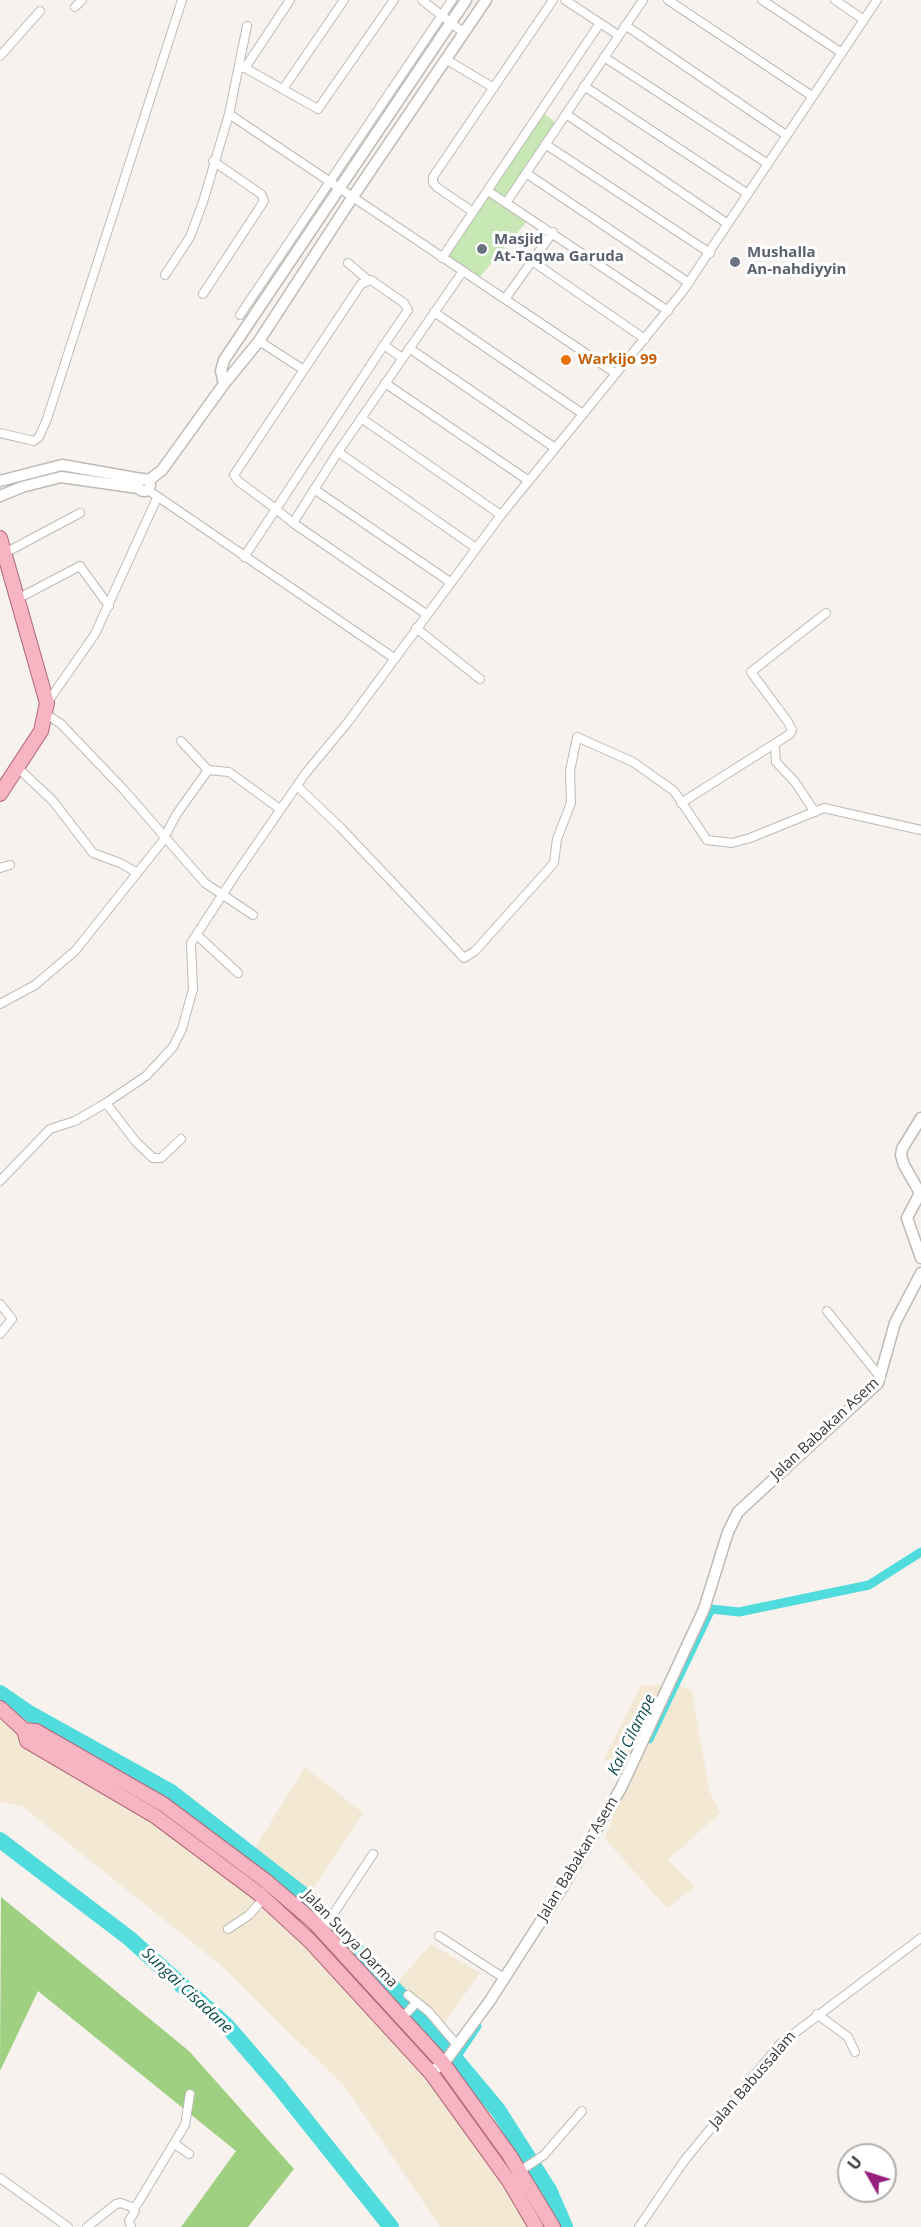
<!DOCTYPE html>
<style>
body{margin:0}
#map{position:relative;width:921px;height:2227px;overflow:hidden;background:#f7f2ed;font-family:"Open Sans",sans-serif}
canvas{display:block}
.north{position:absolute;left:837px;top:2143px;width:60px;height:60px;box-sizing:border-box;background:#fff;border:2px solid #b1b0af;border-radius:50%;rotate:309deg;font-size:16px;font-weight:700;line-height:24px;text-align:center;color:#3b3937}
.north::after{content:'';display:block;margin:auto;width:21px;height:27px;background:#96217d;clip-path:polygon(50% 0,100% 100%,50% 72%,0 100%)}
</style>
<div id="map">
<canvas width="921" height="2227"></canvas>
<div class="north">U</div>
</div>
<script>
const ctx = document.querySelector('canvas').getContext('2d');
ctx.lineJoin = 'round';
function fillPath(path, color) {
  ctx.fillStyle = color;
  ctx.fill(path, 'evenodd');
}
function toPath(rows) {
  const path = new Path2D();
  for (const r of rows) {
    if (r.length === 3) {
      path.moveTo(r[0] + r[2], r[1]);
      path.arc(r[0], r[1], r[2], 0, 2 * Math.PI);
      continue;
    }
    path.moveTo(r[0], r[1]);
    for (let i = 2; i < r.length; i += 2) path.lineTo(r[i], r[i + 1]);
  }
  return path;
}
function trace(path, color, width, dash) {
  ctx.strokeStyle = color;
  ctx.lineWidth = width;
  ctx.lineCap = dash ? 'butt' : 'round';
  ctx.setLineDash(dash || []);
  ctx.stroke(path);
}
function write(font, color, halo, rows, align = 'center') {
  ctx.font = font + ' "Open Sans",sans-serif';
  ctx.lineWidth = 6;
  ctx.setLineDash([]);
  ctx.textBaseline = 'middle';
  ctx.strokeStyle = halo;
  ctx.fillStyle = color;
  for (const [text, x, y, turn = 0] of rows) {
    ctx.save();
    ctx.translate(x, y);
    ctx.rotate((+turn || 0) * Math.PI / 180);
    ctx.textAlign = isNaN(turn) ? turn : align;
    if (halo) ctx.strokeText(text, 0, 0);
    ctx.fillText(text, 0, 0);
    ctx.restore();
  }
}
const industrial = toPath([
 [641,1685,679,1685,692,1691,709,1790,720,1813,668,1860,695,1887,667,1908,605,1839,629,1772,604,1759],
 [0,1689,178,1794,254,1849,305,1767,363,1813,309,1895,397,1983,431,1944,480,1973,440,2029,533,2150,571,2227,440,2227,346,2088,217,1962,22,1806,0,1802]
]);
const green = toPath([
 [541,111,557,124,506,202,489,189],
 [489,193,528,220,478,279,447,257]
]);
const forest = toPath([
 [1,1897,189,2051,294,2169,248,2227,181,2227,236,2151,38,1991,0,2071]
]);
const canal = toPath([
 [649,1739,711,1609,739,1612,869,1585,921,1552],
 [455,2059,477,2026]
]);
const river = toPath([
 [0,1693,29,1713,171,1792,301,1893,411,2006,498,2110,549,2190,565,2227],
 [0,1840,129,1938,227,2026,277,2084,391,2227]
]);
const minor = toPath([
 [422,0,464,33],
 [565,0,618,35],
 [668,0,812,96],
 [762,0,842,53],
 [835,0,864,20],
 [75,7,82,0],
 [625,25,786,135],
 [0,56,40,11],
 [604,57,768,164],
 [447,60,494,88],
 [240,67,245,68,290,0],
 [245,68,318,109,394,0],
 [584,86,748,194],
 [283,89,344,0],
 [229,114,615,373],
 [566,114,728,224],
 [545,144,710,253],
 [526,173,689,283],
 [488,191,668,311],
 [506,203,643,0],
 [473,212,438,188,433,183,433,177,553,0],
 [442,258,600,23],
 [532,261,645,339],
 [348,263,368,280],
 [165,275,190,237,203,202,229,114,247,26],
 [203,294,264,201,261,194,213,161],
 [505,299,553,232],
 [434,312,583,414],
 [240,315,452,0],
 [259,341,304,370],
 [384,345,402,358],
 [409,348,555,448],
 [385,383,529,481],
 [361,418,501,515],
 [0,433,34,441,39,437,47,419,182,0],
 [338,452,476,548],
 [314,489,450,582],
 [148,490,394,658],
 [293,523,338,452,463,271],
 [5,553,80,513],
 [244,557,276,509,384,345,408,310,404,303,371,280,361,284,234,475,238,481,276,509,293,523,426,614],
 [19,598,80,566,109,606],
 [416,628,480,679],
 [47,703,95,634,157,498],
 [46,714,61,724,124,790,205,883,253,915],
 [775,745,776,762,795,782,815,812],
 [17,767,53,801,93,853,120,863,136,872],
 [208,770,229,772,280,809],
 [297,786,340,827,464,958,475,951,554,863,557,839,571,803,570,771,577,737,633,762,674,791,707,840,732,843,750,838,824,808,921,830],
 [681,803,790,734,792,730,788,722,751,672,826,613],
 [0,868,10,865],
 [197,935,238,973],
 [0,1004,35,985,75,951,162,842,176,815,208,770,181,741],
 [106,1103,136,1142,153,1158,161,1158,181,1139],
 [0,1181,50,1129,75,1121,106,1103,146,1076,173,1047,182,1029,193,989,191,943,236,874,305,774,348,722,501,515,683,291,877,0],
 [0,1304,12,1319,0,1334],
 [827,1311,881,1378],
 [228,1929,249,1915,264,1898],
 [320,1929,334,1913,373,1854],
 [439,1936,504,1978],
 [408,1995,429,2012,457,2045],
 [817,2014,848,2037,855,2052],
 [402,2018,417,2002],
 [175,2144,189,2154],
 [520,2171,544,2155,582,2111],
 [0,2178,68,2227],
 [87,2227,116,2204,121,2203,134,2208,138,2203,185,2125,190,2094],
 [131,2227,129,2221,135,2211,134,2208],
 [639,2227,684,2161,780,2044,921,1938]
]);
const tertiary = toPath([
 [224,384,221,371,224,360,466,0],
 [144,485,6],
 [0,481,62,465,141,479],
 [148,481,162,470,224,384,259,341,352,198,486,0],
 [0,496,22,487,61,477,138,488],
 [921,1118,902,1149,901,1155,904,1165,920,1193,907,1218,921,1258],
 [431,2073,447,2059,489,2002,559,1893,621,1788,704,1609,728,1532,738,1512,878,1383,895,1323,921,1273]
]);
const primary = toPath([
 [0,538,47,703,41,731,0,794],
 [0,1708,24,1730,27,1741,155,1816,258,1893,310,1941,431,2073,509,2181,536,2227],
 [24,1730,36,1731,163,1804,266,1881,314,1922,443,2063,510,2156,553,2227]
]);
const markers = [
 [482,249,6,"#6b7280"],
 [735,262,6,"#6b7280"],
 [566,360,6,"#e8710a"]
];
const worshipNames = [
 ["Masjid",494,240],
 ["At-Taqwa Garuda",494,257],
 ["Mushalla",747,253],
 ["An-nahdiyyin",747,270]
];
const foodNames = [
 ["Warkijo 99",578,360]
];
const streetNames = [
 ["Jalan Babakan Asem",825,1429,-43],
 ["Jalan Babakan Asem",578,1859,-59],
 ["Jalan Surya Darma",350,1939,46],
 ["Jalan Babussalam",753,2080,-49]
];
const waterNames = [
 ["Kali Cilampe",632,1735,-64],
 ["Sungai Cisadane",187,1991,43]
];
fillPath(industrial, '#f3e8d3');
fillPath(green, '#c7e7b4');
fillPath(forest, '#9fd081');
trace(canal, '#50dbdc', 9);
trace(river, '#50dbdc', 16);
trace(minor, '#bebab5', 10);
trace(tertiary, '#bebab5', 13);
trace(primary, '#b26878', 16);
trace(minor, '#fff', 8);
trace(tertiary, '#fff', 10);
trace(primary, '#f7b4c3', 14);
for (const [x, y, r, color] of markers) {
  const dot = new Path2D();
  dot.arc(x, y, r, 0, 2 * Math.PI);
  ctx.fillStyle = color;
  ctx.fill(dot);
  trace(dot, '#fff', 2);
}
write('bold 15px', '#5b616d', '#fff', worshipNames, 'left');
write('bold 15px', '#c56008', '#fff', foodNames, 'left');
write('15px', '#3b3937', '#fff', streetNames);
write('italic 16px', '#124e4f', '#fff', waterNames);
</script>
